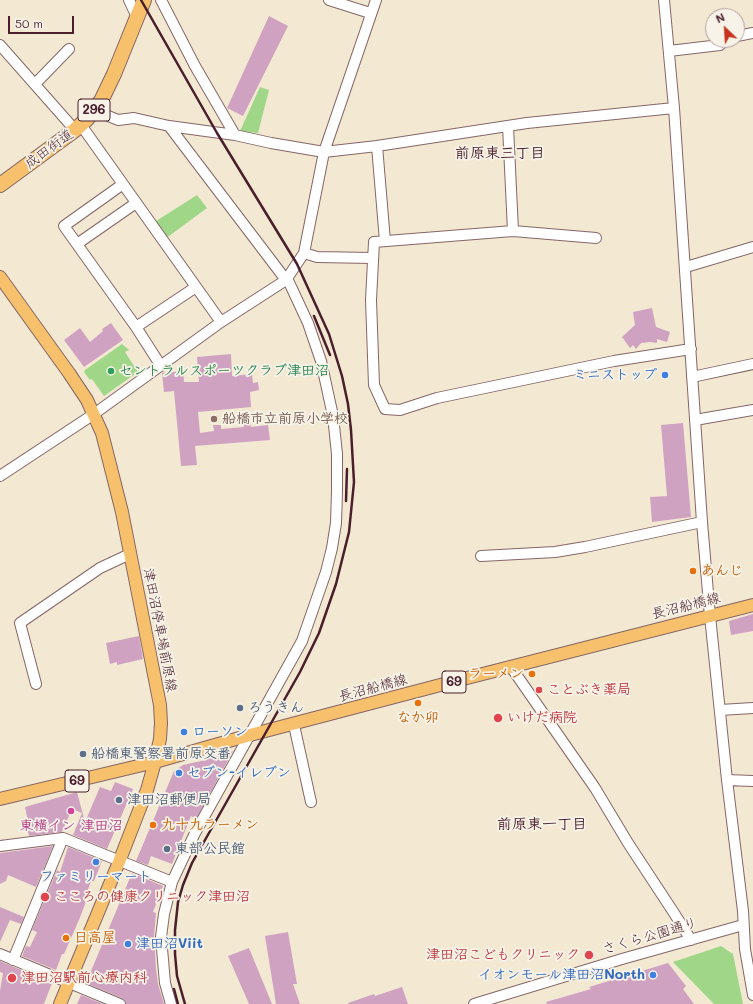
<!DOCTYPE html>
<meta charset="utf-8">
<style>
body{margin:0}
#map{position:relative;width:753px;height:1004px;overflow:hidden;background:#f3e9d3;font-family:Mali,sans-serif}
canvas{display:block}
.north{position:absolute;left:705px;top:8px;width:40px;height:40px;box-sizing:border-box;background:#f7f3e8;border:1px solid #b29e9c;border-radius:50%;rotate:335deg;font-size:11px;font-weight:700;line-height:16px;text-align:center;color:#4a1f2b}
.north::after{content:'';display:block;margin:auto;width:14px;height:18px;background:#c8321e;clip-path:polygon(50% 0,100% 100%,50% 72%,0 100%)}
.scale{position:absolute;left:8px;top:16px;width:66px;height:18px;box-sizing:border-box;border:2px solid #4a1f2b;border-top:0;padding-left:5px;font-size:12px;line-height:14px;white-space:nowrap;color:#4a1f2b;-webkit-text-stroke:3px #f7f3e8;paint-order:stroke}
</style>
<div id="map">
<canvas width="753" height="1004"></canvas>
<div class="north">N</div>
<div class="scale">50 m</div>
</div>
<script>
const ctx = document.querySelector('canvas').getContext('2d');
ctx.lineJoin = 'round';
function fillPath(path, color) {
  ctx.fillStyle = color;
  ctx.fill(path, 'evenodd');
}
function toPath(rows) {
  const path = new Path2D();
  for (const r of rows) {
    path.moveTo(r[0], r[1]);
    for (let i = 2; i < r.length; i += 2) path.lineTo(r[i], r[i + 1]);
  }
  return path;
}
function trace(path, color, width, dash) {
  ctx.strokeStyle = color;
  ctx.lineWidth = width;
  ctx.lineCap = dash ? 'butt' : 'round';
  ctx.setLineDash(dash || []);
  ctx.stroke(path);
}
function write(font, color, halo, rows, align = 'center') {
  ctx.font = font + ' Mali,"Klee One",sans-serif';
  ctx.lineWidth = 3.5;
  ctx.setLineDash([]);
  ctx.textBaseline = 'middle';
  ctx.strokeStyle = halo;
  ctx.fillStyle = color;
  for (const [text, x, y, turn = 0] of rows) {
    ctx.save();
    ctx.translate(x, y);
    ctx.rotate((+turn || 0) * Math.PI / 180);
    ctx.textAlign = isNaN(turn) ? turn : align;
    if (halo) ctx.strokeText(text, 0, 0);
    ctx.fillText(text, 0, 0);
    ctx.restore();
  }
}
const green = toPath([
 [260,87,269,90,258,133,240,131],
 [197,195,207,208,165,239,153,223],
 [122,344,129,350,125,352,138,372,104,396,92,379,90,380,84,372,85,370],
 [721,946,733,954,743,1004,714,1004,673,962]
]);
const building = toPath([
 [269,16,288,26,243,116,227,108],
 [652,308,656,327,670,332,667,342,657,339,657,343,650,342,641,343,636,349,633,345,630,348,622,337,635,325,633,312],
 [111,323,123,340,84,367,64,340,80,328,90,342,103,331,102,329],
 [231,354,232,376,252,374,253,383,258,382,259,390,250,392,251,407,198,412,200,433,214,431,213,425,221,425,221,429,244,427,243,422,250,422,251,427,268,425,270,440,195,446,197,465,181,466,174,391,164,392,162,373,183,371,184,382,199,382,197,357],
 [683,423,691,517,652,522,650,497,667,496,661,425],
 [753,614,753,631,731,635,729,621],
 [139,636,143,659,117,665,117,662,110,664,106,643],
 [233,751,196,819,191,816,172,864,151,856,148,865,136,861,174,771,183,765,201,761],
 [115,782,133,789,107,849,73,835,82,813,72,809,62,832,29,836,27,827,29,826,25,807,77,792,85,822,100,787,111,791],
 [53,846,36,887,8,875,6,881,0,884,0,853],
 [68,847,102,861,94,881,91,881,85,898,87,899,79,920,64,954,62,954,56,970,22,956,26,946,30,947,37,932,32,930,57,870,60,872],
 [132,873,163,886,153,912,156,913,154,936,156,969,158,984,164,1004,126,1004,125,1000,122,998,86,983],
 [0,907,24,917,21,924,10,920,0,942],
 [288,932,297,984,293,984,300,1004,276,1004,265,936],
 [249,948,272,1004,249,1004,228,956],
 [0,961,52,983,44,1004,0,1004,0,991,3,973,0,972],
 [668,963,686,986,683,989,694,1004,547,1004,546,1002,591,989,589,987],
 [402,987,408,1004,348,1004,348,1003,374,994,375,996],
 [81,995,103,1004,77,1004]
]);
const minor = toPath([
 [129,0,137,17],
 [161,0,195,66,235,135],
 [329,0,370,13],
 [664,0,674,108,702,522,710,616,727,780,743,911,745,949,753,995],
 [737,36,753,33],
 [0,45,75,130],
 [669,51,720,45,725,40],
 [35,84,69,49],
 [94,110,118,120,134,118,169,126,235,135,271,143,324,152,377,146,527,123,674,108],
 [81,125,221,322],
 [169,126,286,280],
 [508,126,513,231],
 [377,146,385,241],
 [123,184,64,226,136,327,161,366],
 [596,238,513,231,374,242,371,300,374,385,385,409,400,410,437,398,614,361,691,349],
 [77,244,136,203],
 [304,253,317,257,373,258],
 [686,267,753,247],
 [136,327,196,287],
 [692,377,753,364],
 [695,420,753,410],
 [0,476,94,414,221,322,286,280,304,253,324,152,376,0],
 [481,556,555,552,585,547,702,522],
 [511,667,595,788,628,843,674,913,691,940],
 [36,684,20,623,100,568,130,554],
 [720,710,753,708],
 [294,725,311,802],
 [727,780,753,781],
 [0,846,63,838,172,882],
 [0,954,120,1004],
 [13,960,63,838],
 [171,1004,165,983,161,937,164,914,172,882,195,833,302,641,326,572,332,548,336,523,337,491,337,454,333,416,321,361,308,323,287,278],
 [474,1004,622,959,743,925]
]);
const major = toPath([
 [0,277,69,373,87,400,102,433,122,512,160,705,161,723,160,739,155,762,147,790,119,862,60,1004],
 [0,799,155,762,250,735,467,678,753,605]
]);
const highway = toPath([
 [0,185,75,130,87,119,101,101,114,74,144,0]
]);
const rail = toPath([
 [141,0,217,133,297,264,329,334,342,376,348,404,351,430,354,482,349,532,336,584,319,633,300,672,192,863,183,885,178,902,175,930,175,954,177,976,185,1004],
 [314,316,330,355],
 [346,501,347,469],
 [174,989,178,1004]
]);
const markers = [
 [111,371,4,"#2e9e5b"],
 [665,375,4,"#3f7fe0"],
 [214,419,4,"#8d6e63"],
 [693,571,4,"#e8710a"],
 [532,674,4,"#e8710a"],
 [539,690,4,"#e0444e"],
 [418,703,4,"#e8710a"],
 [240,708,4,"#5c6f8a"],
 [498,718,5,"#e0444e"],
 [184,732,4,"#3f7fe0"],
 [83,754,4,"#5c6f8a"],
 [179,773,4,"#3f7fe0"],
 [119,800,4,"#5c6f8a"],
 [71,811,4,"#d1479c"],
 [153,825,4,"#e8710a"],
 [167,849,4,"#5c6f8a"],
 [96,862,4,"#3f7fe0"],
 [45,897,5,"#e0444e"],
 [66,938,4,"#e8710a"],
 [128,944,4,"#3f7fe0"],
 [589,955,5,"#e0444e"],
 [653,975,4,"#3f7fe0"],
 [12,978,5,"#e0444e"]
];
const shields = [
 [94,110,32],
 [454,682,24],
 [77,781,24]
];
const shieldNames = [
 ["296",94,110],
 ["69",454,682],
 ["69",77,781]
];
const streetNames = [
 ["成田街道",49,149,-36],
 ["長沼船橋線",686,606,-14],
 ["津田沼停車場前原線",160,630,79],
 ["長沼船橋線",373,688,-15],
 ["さくら公園通り",650,936,-16]
];
const leisureNames = [
 ["セントラルスポーツクラブ津田沼",119,371]
];
const shopNames = [
 ["ミニストップ",657,375,"right"],
 ["ローソン",192,732],
 ["セブン-イレブン",187,773],
 ["ファミリーマート",96,877,"center"],
 ["津田沼Viit",136,944],
 ["イオンモール津田沼North",645,975,"right"]
];
const educationNames = [
 ["船橋市立前原小学校",222,419]
];
const foodNames = [
 ["あんじ",701,571],
 ["ラーメン",524,674,"right"],
 ["なか卯",418,718,"center"],
 ["九十九ラーメン",161,825],
 ["日高屋",74,938]
];
const healthNames = [
 ["ことぶき薬局",547,690],
 ["いけだ病院",507,718],
 ["こころの健康クリニック津田沼",54,897],
 ["津田沼こどもクリニック",580,955,"right"],
 ["津田沼駅前心療内科",21,978]
];
const serviceNames = [
 ["ろうきん",248,708],
 ["船橋東警察署前原交番",91,754],
 ["津田沼郵便局",127,800],
 ["東部公民館",175,849]
];
const hotelNames = [
 ["東横イン 津田沼",71,826]
];
const neighbourhoodNames = [
 ["前原東三丁目",500,153],
 ["前原東一丁目",542,824]
];
fillPath(green, '#a0d687');
fillPath(building, '#d0a2c2');
trace(minor, '#856666', 12);
trace(major, '#856666', 14);
trace(highway, '#856666', 16);
trace(minor, '#fff', 10);
trace(major, '#f7c06c', 12);
trace(highway, '#f7c06c', 14);
trace(rail, '#4a1f2b', 2.5);
for (const [x, y, r, color] of markers) {
  const dot = new Path2D();
  dot.arc(x, y, r, 0, 2 * Math.PI);
  ctx.fillStyle = color;
  ctx.fill(dot);
  trace(dot, '#f7f3e8', 1.5);
}
for (const [x, y, w] of shields) {
  const box = new Path2D();
  box.roundRect(x - w / 2, y - 11, w, 22, 3);
  ctx.fillStyle = '#f7f3e8';
  ctx.fill(box);
  trace(box, '#4a1f2b', 1);
}
write('bold 13px', '#4a1f2b', null, shieldNames);
write('14px', '#4a1f2b', '#f7f3e8', streetNames);
write('bold 14px', '#27864d', '#f7f3e8', leisureNames, 'left');
write('bold 14px', '#366cbe', '#f7f3e8', shopNames, 'left');
write('bold 14px', '#785e54', '#f7f3e8', educationNames, 'left');
write('bold 14px', '#c56008', '#f7f3e8', foodNames, 'left');
write('bold 14px', '#be3a42', '#f7f3e8', healthNames, 'left');
write('bold 14px', '#4e5e75', '#f7f3e8', serviceNames, 'left');
write('bold 14px', '#b23c85', '#f7f3e8', hotelNames);
write('bold 15px', '#4a1f2b', '#f7f3e8', neighbourhoodNames);
</script>
